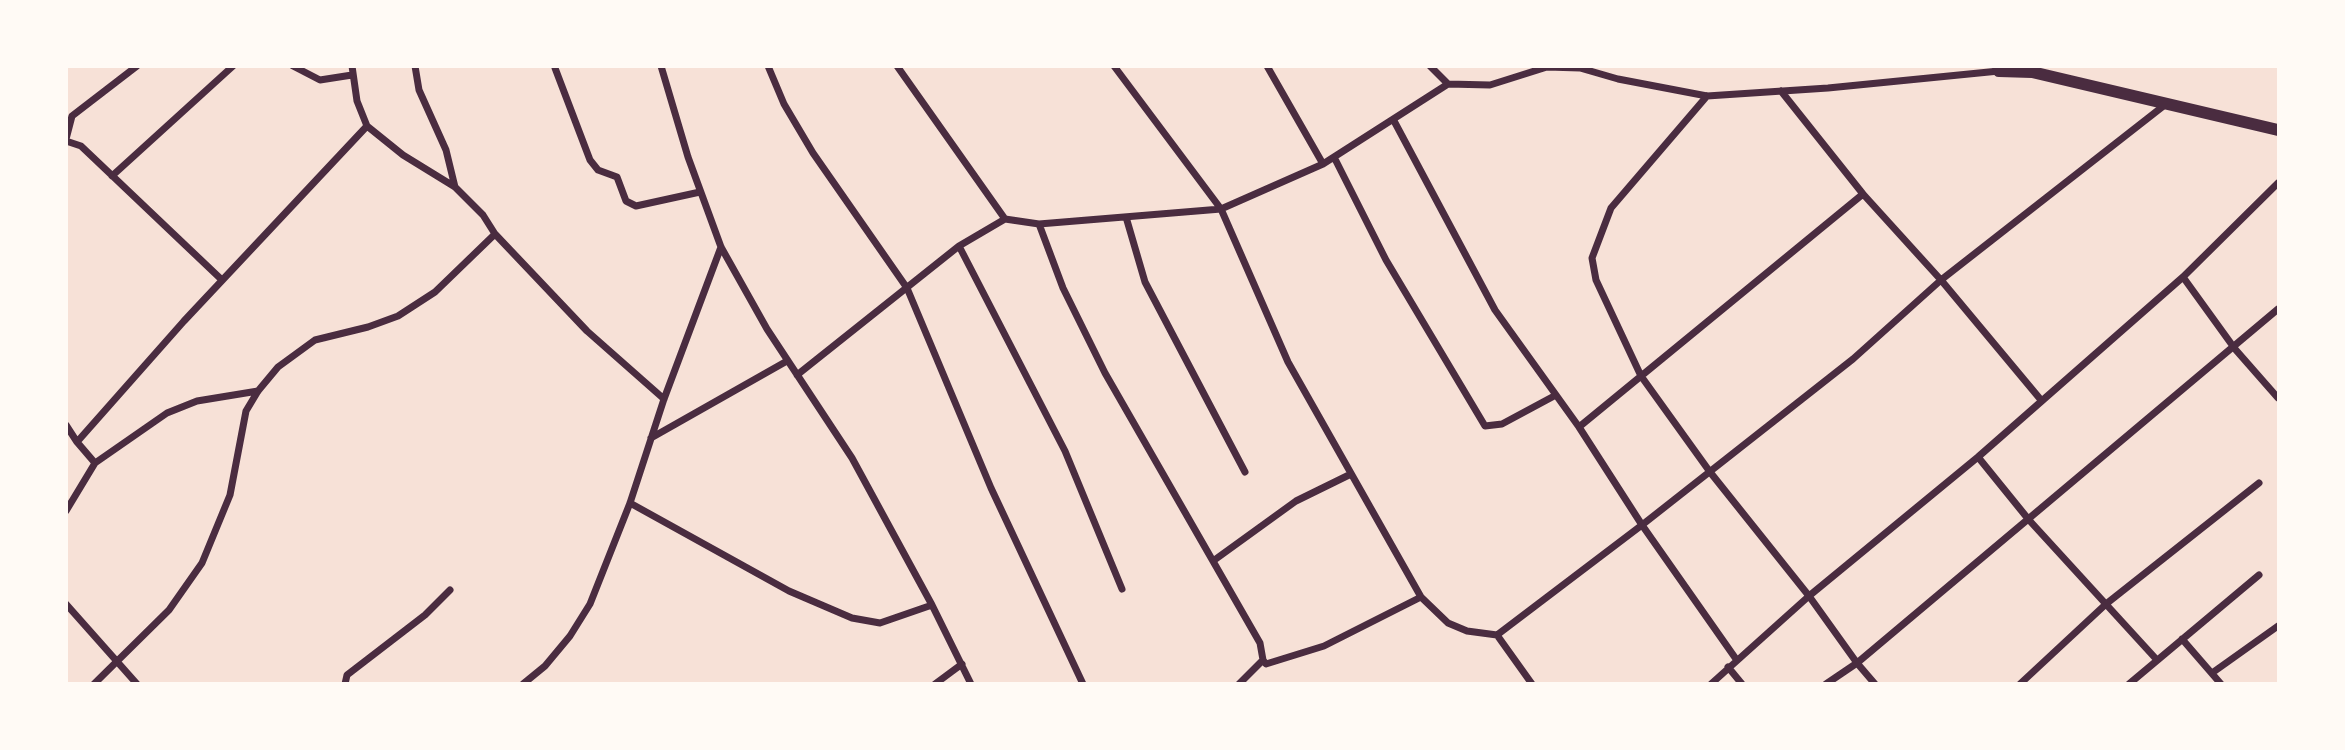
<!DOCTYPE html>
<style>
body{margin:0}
#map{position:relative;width:2345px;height:750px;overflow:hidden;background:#f7e1d7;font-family:"Sofia Sans Condensed",sans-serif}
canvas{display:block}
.frame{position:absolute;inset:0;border:68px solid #fffaf5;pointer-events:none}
</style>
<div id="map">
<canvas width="2345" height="750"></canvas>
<div class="frame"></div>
</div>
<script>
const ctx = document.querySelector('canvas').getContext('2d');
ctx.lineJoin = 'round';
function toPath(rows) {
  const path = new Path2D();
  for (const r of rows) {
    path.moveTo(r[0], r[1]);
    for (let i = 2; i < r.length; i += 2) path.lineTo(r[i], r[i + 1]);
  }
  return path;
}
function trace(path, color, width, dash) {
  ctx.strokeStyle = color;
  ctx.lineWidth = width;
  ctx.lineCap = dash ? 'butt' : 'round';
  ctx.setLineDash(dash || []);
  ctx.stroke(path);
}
const minor = toPath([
 [293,66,320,80,352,75],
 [415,66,419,90,446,150,455,187],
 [661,66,688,157,721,247,767,329,852,458,932,605,971,684],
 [768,66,784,104,813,153,907,288,991,488,1083,684],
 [897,66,1005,219],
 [1114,66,1221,209,1288,362,1421,597,1448,623,1467,631,1497,635],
 [1267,66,1323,164],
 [1430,66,1448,84],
 [555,68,590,160,598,170,617,177,626,201,636,206,700,192],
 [1781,91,1863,194,1941,280,2041,400],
 [1707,96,1611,208,1592,258,1596,280,1641,376,1710,472,1809,596,1857,663,1875,684],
 [1393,119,1495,310,1579,427,1642,525,1736,659],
 [66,139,72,116,137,66],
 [66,141,81,146,222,280],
 [1334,157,1386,260,1485,426,1502,424,1556,395],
 [112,176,233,66],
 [1126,217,1145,282,1245,472],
 [1039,224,1063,288,1105,373,1260,643,1263,660,1239,684],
 [495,234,587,331,664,399],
 [959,246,1065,451,1122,589],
 [2183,277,2235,349,2278,398],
 [797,375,959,246,1005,219,1039,224,1221,209,1323,164,1448,84,1490,85,1547,67,1580,68,1618,79,1707,96,1828,88,1999,71],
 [66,425,77,442,95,463,167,413,197,401,258,391],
 [1579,427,1863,194],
 [651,438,787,361],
 [77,442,184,321,367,126],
 [1978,457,2029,520,2157,660],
 [630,503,789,591,852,618,880,623,932,605],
 [66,511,95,463],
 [1213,561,1296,501,1351,474],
 [66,604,137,684],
 [2182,639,2221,684],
 [1263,660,1266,664,1324,646,1421,597],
 [1728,667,1742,684],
 [2212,673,2278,626],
 [94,684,169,610,202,563,230,495,246,411,258,391,278,367,315,340,368,327,398,316,435,292,495,234,483,215,455,187,403,155,367,126,357,101,352,66],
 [345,684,347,675,425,615,450,590],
 [523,684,545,666,570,636,590,604,630,503,664,399,721,247],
 [935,684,962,664],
 [1532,684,1497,635,1642,525,1853,359,1941,280,2166,104],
 [1711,684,1809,596,1978,457,2183,277,2278,183],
 [1826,684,1857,663,2278,309],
 [2020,684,2106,604,2259,483],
 [2129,684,2259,575]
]);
const tertiary = toPath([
 [1998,66,1999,71,2032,72,2278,130]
]);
trace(minor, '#4a2c40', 7);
trace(tertiary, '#4a2c40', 12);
</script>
